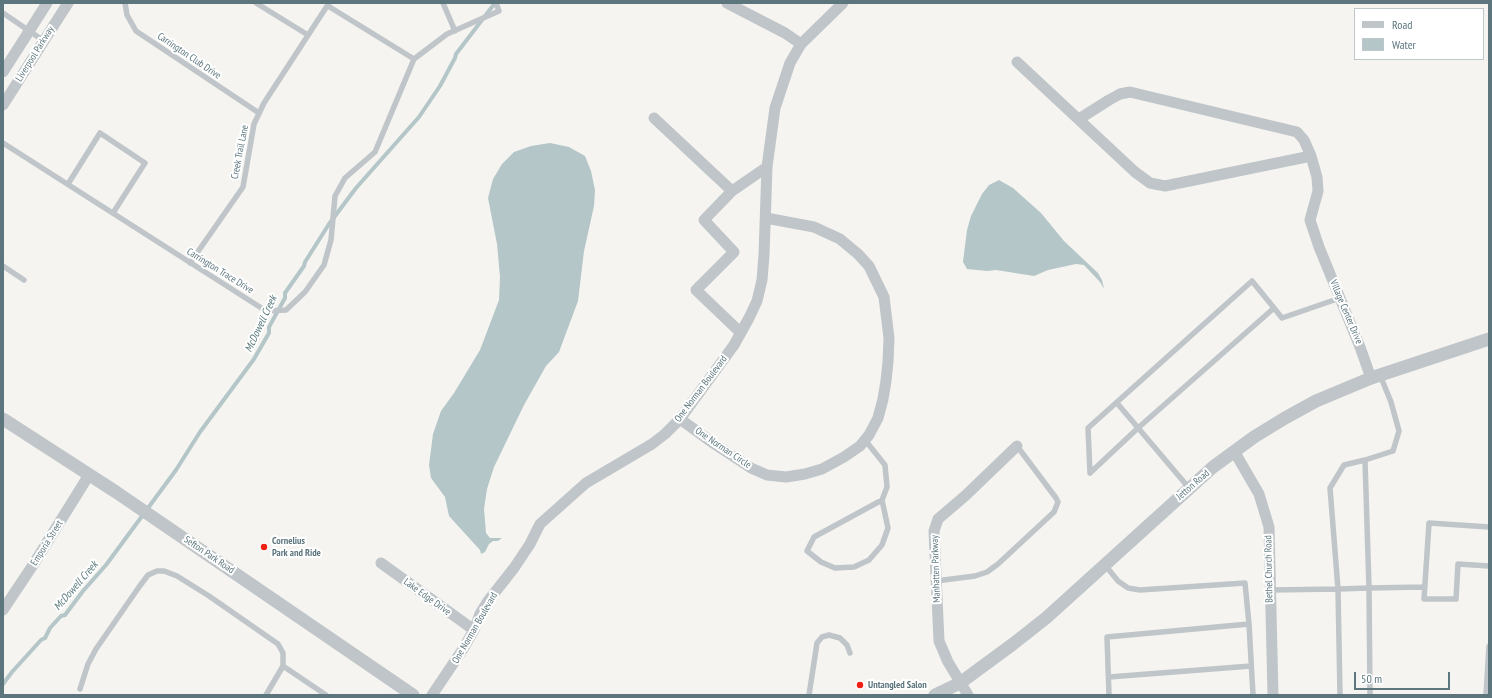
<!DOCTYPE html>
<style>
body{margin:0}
#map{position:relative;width:1492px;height:698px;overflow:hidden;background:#f5f4f0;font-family:"PT Sans Narrow",sans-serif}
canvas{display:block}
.frame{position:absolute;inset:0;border:4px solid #5d767e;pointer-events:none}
.legend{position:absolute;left:1354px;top:8px;width:130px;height:52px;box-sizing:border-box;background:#fff;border:1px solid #bec8cb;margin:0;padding:5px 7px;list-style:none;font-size:12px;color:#5d767e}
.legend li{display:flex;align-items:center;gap:8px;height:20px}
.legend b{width:20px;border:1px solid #bec8cb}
.scale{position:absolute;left:1354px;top:672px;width:96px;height:18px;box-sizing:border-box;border:2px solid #5d767e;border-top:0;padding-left:5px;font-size:12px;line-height:14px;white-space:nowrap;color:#5d767e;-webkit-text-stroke:3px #fff;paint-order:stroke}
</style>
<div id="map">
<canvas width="1492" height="698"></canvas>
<div class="frame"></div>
<ul class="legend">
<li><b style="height:5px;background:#bfc5c8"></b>Road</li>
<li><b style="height:11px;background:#b4c6c8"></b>Water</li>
</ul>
<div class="scale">50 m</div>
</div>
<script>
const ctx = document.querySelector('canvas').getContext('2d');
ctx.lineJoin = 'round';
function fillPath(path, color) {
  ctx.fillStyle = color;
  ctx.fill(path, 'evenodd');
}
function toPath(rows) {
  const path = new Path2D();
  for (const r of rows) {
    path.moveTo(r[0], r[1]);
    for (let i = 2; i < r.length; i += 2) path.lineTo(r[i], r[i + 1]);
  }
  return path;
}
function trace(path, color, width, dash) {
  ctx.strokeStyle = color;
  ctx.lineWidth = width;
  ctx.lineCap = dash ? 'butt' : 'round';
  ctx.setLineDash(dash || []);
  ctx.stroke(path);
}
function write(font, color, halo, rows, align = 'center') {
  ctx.font = font + ' "PT Sans Narrow",sans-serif';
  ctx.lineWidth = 4;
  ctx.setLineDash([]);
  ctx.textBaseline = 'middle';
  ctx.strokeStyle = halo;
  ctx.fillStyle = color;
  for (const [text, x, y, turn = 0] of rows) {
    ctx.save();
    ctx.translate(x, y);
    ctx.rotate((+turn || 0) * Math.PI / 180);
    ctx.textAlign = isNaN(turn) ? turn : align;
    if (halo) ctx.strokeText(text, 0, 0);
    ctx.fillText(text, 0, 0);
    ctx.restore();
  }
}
const water = toPath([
 [550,143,569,147,585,156,591,171,595,190,594,206,584,251,578,301,559,352,546,366,524,405,494,467,487,489,484,509,486,533,490,538,502,538,498,541,493,541,489,544,485,552,481,554,480,550,449,516,445,497,431,478,429,465,433,434,441,411,454,393,480,350,499,300,500,277,497,244,488,198,493,179,502,164,514,152,531,146],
 [999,180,1013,188,1041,213,1064,241,1098,273,1102,280,1104,289,1100,282,1084,265,1076,264,1048,270,1034,276,996,270,987,271,967,269,963,262,967,230,971,216,982,194,989,185]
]);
const stream = toPath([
 [3,684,12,672,41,640,45,638,50,628,61,616,65,615,83,591,106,565,176,470,200,432,254,359,269,333,269,327,285,298,285,293,304,266,305,262,329,224,356,188,419,117,440,86,455,58,456,54,495,3]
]);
const service = toPath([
 [125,3,127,15,136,31,259,113],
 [256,3,308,35],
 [443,3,455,31],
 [328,6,414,59],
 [3,13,44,41],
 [3,143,266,311,286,310,305,292,324,265,331,240,335,196,345,178,375,152,414,59,447,34,499,11,496,3],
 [68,184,100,133,145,163,113,213],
 [190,263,243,187,254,124,264,103,329,3],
 [3,266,24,280],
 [1274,308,1138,428,1090,473,1088,428,1252,281,1274,308,1282,318,1340,298],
 [1117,403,1189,488],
 [865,440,885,465,887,487,882,500,814,537,807,551,821,562,835,568,854,567,869,560,882,545,888,528,882,500],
 [1365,460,1344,465,1330,488,1338,589,1369,588,1365,460,1393,451,1399,431,1391,402,1380,375],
 [1489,527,1429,523,1424,599,1456,599,1458,564,1489,566],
 [1105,565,1118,581,1128,588,1140,590,1245,583,1249,624],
 [936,581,975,576,987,572,998,564,1054,512,1058,502,1056,498,1017,446],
 [1270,590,1338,589,1340,695],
 [1109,677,1251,666],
 [80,689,88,664,96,649,139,587,148,575,157,571,164,571,177,576,209,596,278,644,283,653,283,666],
 [266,695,283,666,326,695],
 [809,695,817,643,822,637,829,635,840,638,847,645,850,653],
 [1109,695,1107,637,1249,624,1253,695],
 [1370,695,1369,588,1424,587],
 [1486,695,1489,646]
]);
const minor = toPath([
 [727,3,785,33,801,44,843,3],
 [1017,62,1135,172,1150,183,1165,186,1311,156,1317,177,1318,191,1310,220,1319,247,1360,347,1371,378],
 [3,72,47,3],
 [3,105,68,3],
 [654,118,732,191,704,220,734,252,696,290,741,333],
 [1079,119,1109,100,1120,94,1130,92,1297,132,1304,140,1311,156],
 [732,191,767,167],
 [680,419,713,443,751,468,767,475,786,477,805,474,822,469,844,457,860,446,869,435,878,418,883,399,886,381,888,362,889,338,884,297,869,266,858,254,840,239,814,227,766,218],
 [1234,451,1259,494,1269,527,1273,695],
 [381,563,474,630],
 [3,610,33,565,89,475],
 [432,695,463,649,474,630,480,614,488,601,514,568,530,544,540,524,586,483,652,444,665,434,680,419,734,345,749,318,757,301,762,280,764,255,767,167,775,108,790,63,801,44],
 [968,695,948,662,939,641,934,531,938,519,965,496,1017,446]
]);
const tertiary = toPath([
 [3,419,116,492,413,695],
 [935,695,960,683,1013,644,1046,618,1213,467,1254,437,1285,418,1316,401,1371,378,1489,339]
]);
const markers = [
 [264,547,4,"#f12014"],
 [860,685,4,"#f12014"]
];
const streetNames = [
 ["Liverpool Parkway",35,54,-58],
 ["Carrington Club Drive",189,56,34],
 ["Creek Trail Lane",240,152,-79],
 ["Carrington Trace Drive",220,271,32],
 ["Village Center Drive",1346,312,67],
 ["One Norman Boulevard",701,389,-53],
 ["One Norman Circle",723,448,34],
 ["Jetton Road",1193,485,-41],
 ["Emporia Street",47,543,-58],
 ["Sefton Park Road",209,555,34],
 ["Manhatten Parkway",936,569,-92],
 ["Bethel Church Road",1269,569,-91],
 ["Lake Edge Drive",427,597,36],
 ["One Norman Boulevard",475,628,-60]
];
const poiNames = [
 ["Cornelius",272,541],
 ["Park and Ride",272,553],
 ["Untangled Salon",868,685]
];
const waterNames = [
 ["McDowell Creek",261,324,-65],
 ["McDowell Creek",76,586,-49]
];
fillPath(water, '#b4c6c8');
trace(stream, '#b4c6c8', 4);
trace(service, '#bfc5c8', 5.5);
trace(minor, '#bfc5c8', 11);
trace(tertiary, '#bfc5c8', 13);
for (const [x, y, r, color] of markers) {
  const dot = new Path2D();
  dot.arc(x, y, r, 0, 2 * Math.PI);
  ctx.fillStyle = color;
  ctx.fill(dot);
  trace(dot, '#fff', 1.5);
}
write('10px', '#5d767e', '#fff', streetNames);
write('bold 10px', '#5d767e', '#fff', poiNames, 'left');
write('italic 11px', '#58787b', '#fff', waterNames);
</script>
